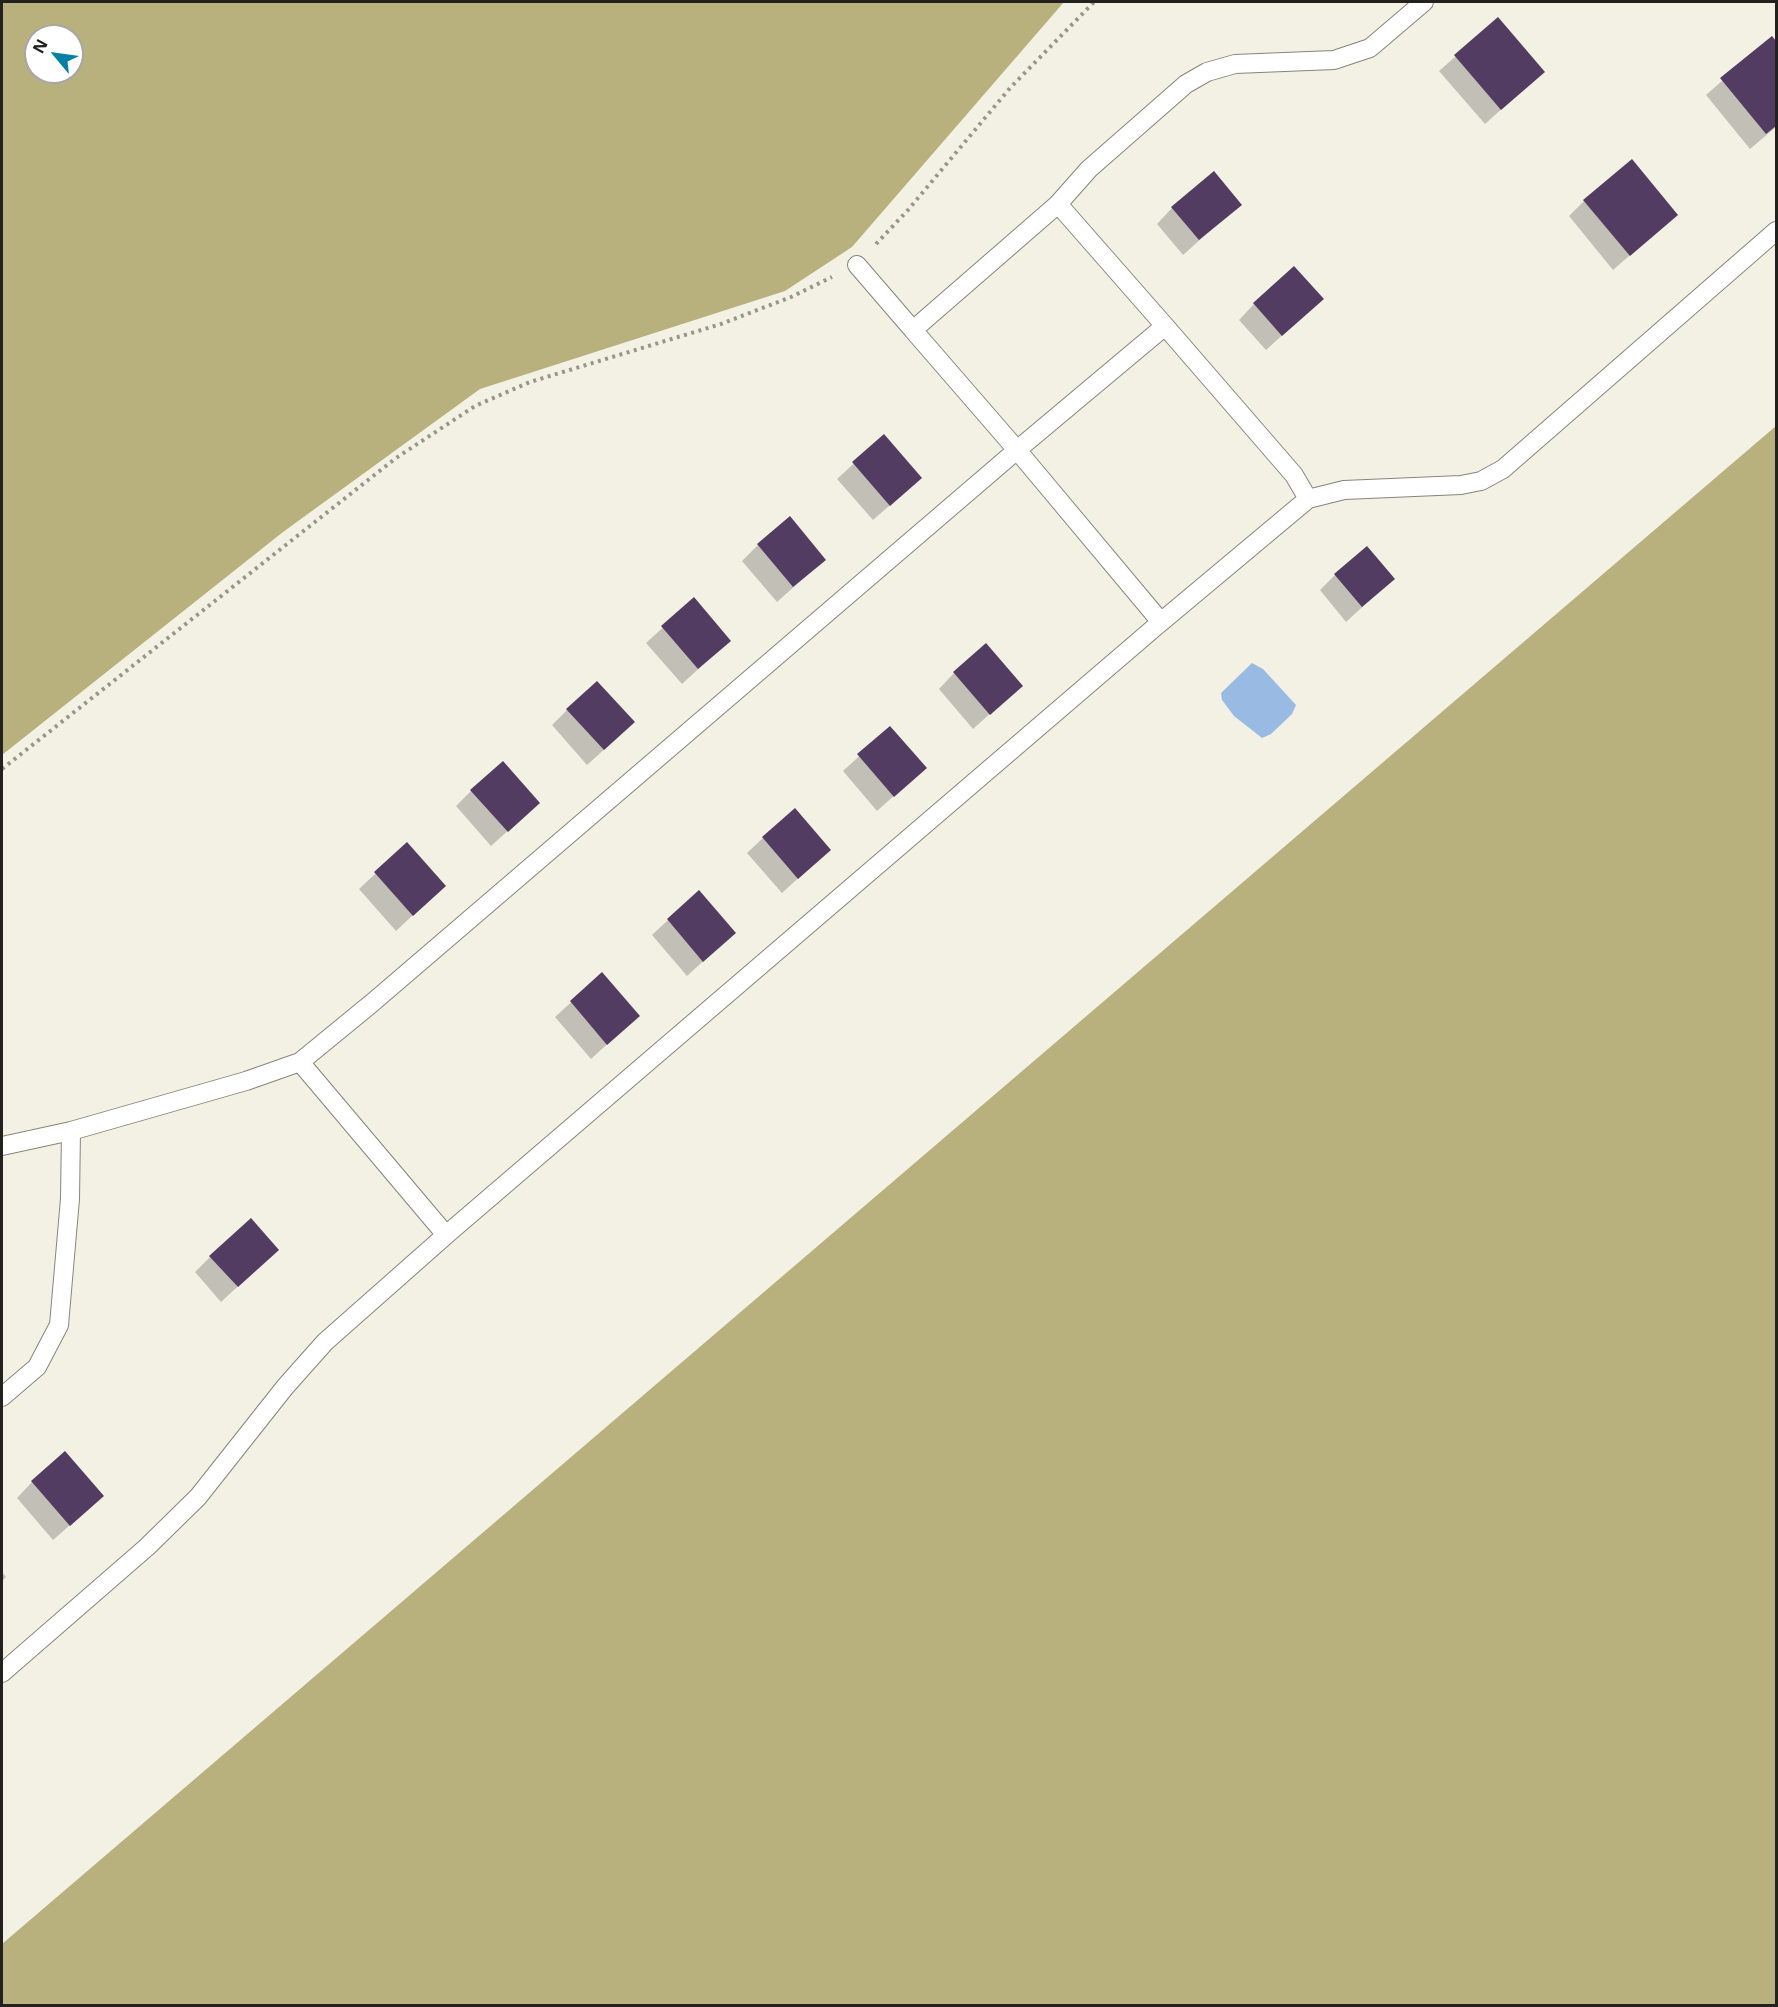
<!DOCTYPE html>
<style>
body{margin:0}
#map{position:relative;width:1778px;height:2007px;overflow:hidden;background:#f3f1e4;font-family:"Open Sans",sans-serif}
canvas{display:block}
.frame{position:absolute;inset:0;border:3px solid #22211d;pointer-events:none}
.north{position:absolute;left:24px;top:24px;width:60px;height:60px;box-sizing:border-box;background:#fff;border:2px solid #a7a6a5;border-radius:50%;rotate:299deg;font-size:16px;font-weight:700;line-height:24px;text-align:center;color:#22211d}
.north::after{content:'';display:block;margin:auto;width:21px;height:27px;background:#0081a5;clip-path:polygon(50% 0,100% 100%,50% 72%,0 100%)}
</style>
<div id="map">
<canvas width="1778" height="2007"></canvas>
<div class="frame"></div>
<div class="north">N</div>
</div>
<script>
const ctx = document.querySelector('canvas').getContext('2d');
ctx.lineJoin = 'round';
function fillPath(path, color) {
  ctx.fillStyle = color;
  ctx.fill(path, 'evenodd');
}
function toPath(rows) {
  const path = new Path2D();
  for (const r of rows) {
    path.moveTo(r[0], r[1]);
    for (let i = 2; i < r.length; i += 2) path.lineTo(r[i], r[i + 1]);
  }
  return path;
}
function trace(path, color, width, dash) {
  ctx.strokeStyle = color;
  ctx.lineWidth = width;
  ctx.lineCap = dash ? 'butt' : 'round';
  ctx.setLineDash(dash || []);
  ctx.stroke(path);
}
const forest = toPath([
 [2,2,1064,2,852,247,785,291,480,389,283,532,2,755],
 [36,36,72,36,72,72,36,72],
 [1776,426,1776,2005,2,2005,2,1944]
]);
const water = toPath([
 [1252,663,1263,669,1296,705,1292,714,1271,734,1262,738,1234,716,1222,700,1221,693]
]);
const shadow = toPath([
 [1498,19,1543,72,1485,124,1439,71],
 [1771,38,1776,44,1776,127,1750,149,1706,95],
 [1584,201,1676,215,1613,270,1569,216],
 [1240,204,1183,255,1157,224,1172,208],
 [1322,299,1266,350,1239,320,1254,304],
 [884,436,904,493,873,520,837,479],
 [758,545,824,560,777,602,742,561],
 [1335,575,1393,579,1346,622,1320,590],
 [693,600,729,641,682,684,646,643],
 [954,673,1021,686,973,729,939,689],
 [567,710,617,738,587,765,552,725],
 [890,728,925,768,877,811,843,771],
 [471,791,522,818,491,846,456,806],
 [763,838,829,850,782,893,747,853],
 [407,844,428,901,396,931,359,889],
 [668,920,734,933,687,976,652,935],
 [602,974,638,1016,591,1059,555,1017],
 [277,1250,221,1302,195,1272,210,1257],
 [32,1482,86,1511,53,1540,17,1498],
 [2,1572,6,1577,2,1581]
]);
const building = toPath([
 [1498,17,1545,72,1501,110,1454,55],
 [1772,36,1776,41,1776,126,1766,134,1720,78],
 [1632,159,1678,215,1630,256,1583,200],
 [1214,171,1242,205,1199,240,1171,207],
 [1294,266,1324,299,1282,336,1253,303],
 [884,434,922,478,890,506,852,462],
 [790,516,826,560,793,587,757,544],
 [1367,546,1395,579,1362,607,1334,574],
 [694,597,731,641,698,669,661,626],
 [986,643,1023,686,990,715,953,672],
 [597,681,635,722,604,750,566,709],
 [890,726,927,768,894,797,857,754],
 [503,761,540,803,508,832,470,790],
 [795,808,831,850,798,879,762,837],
 [407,842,446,886,413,916,374,872],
 [699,890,736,933,703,962,667,919],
 [602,972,640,1016,607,1045,570,1001],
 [251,1218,279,1250,238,1287,209,1256],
 [65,1451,104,1496,70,1526,31,1481]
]);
const path = toPath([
 [876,244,908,210,1010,88,1094,2],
 [2,769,396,458,475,406,530,382,721,324,791,297,832,277]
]);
const lane = toPath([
 [1058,204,1089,169,1186,84,1207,72,1235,64,1334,60,1370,48,1424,2],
 [857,265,913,330],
 [1308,499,1344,490,1461,485,1481,481,1503,469,1776,231],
 [300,1062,446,1235,1161,622],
 [2,1146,71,1131],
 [2,1397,37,1367,59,1325,70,1199,71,1131,246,1081,300,1062,372,1003,1017,450,1165,326,1058,204,913,330,1017,450,1161,622,1308,499,1294,475,1165,326],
 [2,1673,147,1547,198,1497,285,1387,325,1342,446,1235]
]);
fillPath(forest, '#b8b07d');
fillPath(water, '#99bbe3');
fillPath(shadow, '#0003');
fillPath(building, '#533c62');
trace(lane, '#87857a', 20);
trace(path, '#97968d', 4, [3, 4.5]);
trace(lane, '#fff', 18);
</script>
